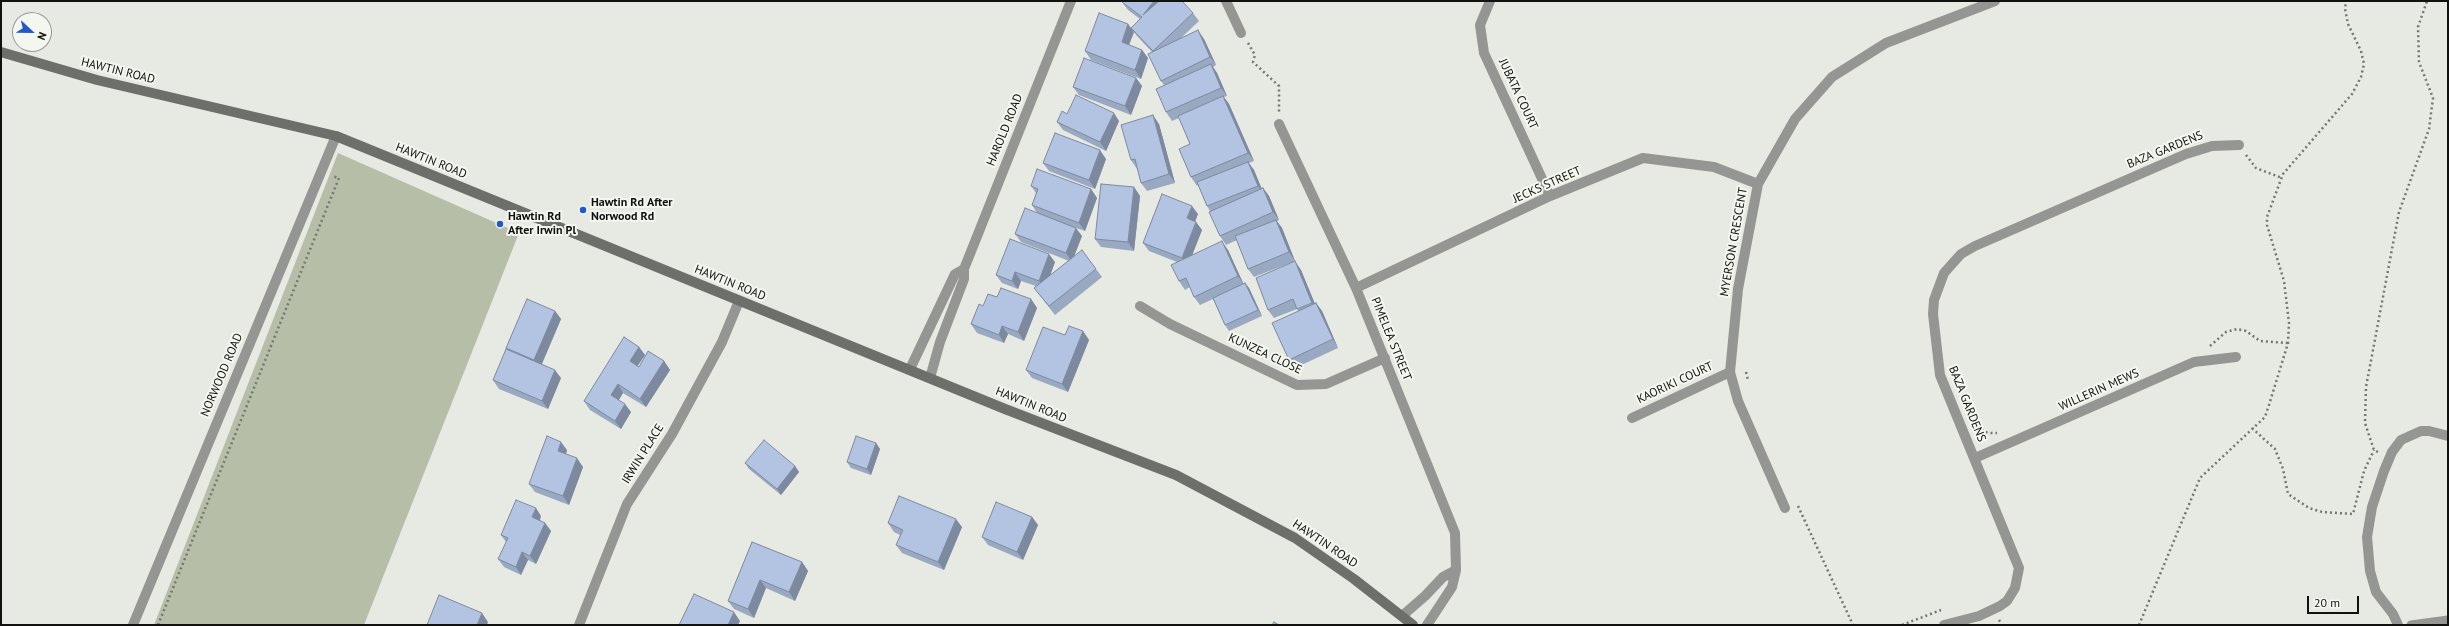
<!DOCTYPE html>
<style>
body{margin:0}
#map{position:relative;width:2449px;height:626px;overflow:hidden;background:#e7eae3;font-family:"PT Sans",sans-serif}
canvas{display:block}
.frame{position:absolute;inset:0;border:2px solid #11120f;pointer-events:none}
.north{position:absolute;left:12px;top:12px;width:40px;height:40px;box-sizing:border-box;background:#f4f7f0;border:1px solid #999b96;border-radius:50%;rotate:112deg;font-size:11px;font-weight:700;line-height:16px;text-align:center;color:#11120f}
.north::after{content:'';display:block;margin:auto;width:14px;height:18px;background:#215ac7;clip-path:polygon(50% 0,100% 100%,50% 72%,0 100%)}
.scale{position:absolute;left:2307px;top:596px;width:52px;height:18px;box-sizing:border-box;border:2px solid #11120f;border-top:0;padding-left:5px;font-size:12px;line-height:14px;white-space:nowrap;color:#11120f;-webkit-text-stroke:3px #f4f7f0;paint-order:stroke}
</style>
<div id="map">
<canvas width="2449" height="626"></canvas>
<div class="frame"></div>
<div class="north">N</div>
<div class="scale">20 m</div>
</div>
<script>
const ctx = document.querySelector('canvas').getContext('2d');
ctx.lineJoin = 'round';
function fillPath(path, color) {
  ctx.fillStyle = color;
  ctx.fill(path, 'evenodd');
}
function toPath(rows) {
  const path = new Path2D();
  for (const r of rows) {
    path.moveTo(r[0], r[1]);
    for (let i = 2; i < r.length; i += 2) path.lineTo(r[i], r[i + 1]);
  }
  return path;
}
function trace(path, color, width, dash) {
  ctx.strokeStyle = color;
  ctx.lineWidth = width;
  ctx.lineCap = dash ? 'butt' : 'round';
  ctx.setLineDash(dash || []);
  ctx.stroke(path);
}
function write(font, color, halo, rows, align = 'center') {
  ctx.font = font + ' "PT Sans",sans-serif';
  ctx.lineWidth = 4;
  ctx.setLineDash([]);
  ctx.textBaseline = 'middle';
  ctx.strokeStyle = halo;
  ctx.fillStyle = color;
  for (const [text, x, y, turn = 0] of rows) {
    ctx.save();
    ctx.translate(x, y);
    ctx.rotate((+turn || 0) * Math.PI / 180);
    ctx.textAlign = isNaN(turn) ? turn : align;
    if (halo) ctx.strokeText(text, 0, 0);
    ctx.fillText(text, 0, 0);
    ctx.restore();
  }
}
const green = toPath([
 [338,153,519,233,364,625,154,625]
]);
const path = toPath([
 [1248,43,1255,55,1253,62,1279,86,1279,112],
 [2246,155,2256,168,2282,178],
 [2210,346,2226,332,2237,329,2246,331,2260,341,2288,343],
 [1746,372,1748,380],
 [1977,427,1988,433,1997,433],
 [2252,428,2275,449,2283,469,2288,494,2309,508,2322,512,2353,514,2364,471,2374,450],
 [2378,452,2374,450,2365,423,2366,387,2399,212,2429,129,2433,98,2419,62,2418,27,2427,1],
 [1798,506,1853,625],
 [1999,620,2002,625],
 [158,625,339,178,332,176],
 [1902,625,1941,610],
 [2139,625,2200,478,2265,417,2269,405,2288,343,2289,323,2284,281,2267,225,2267,217,2283,174,2352,94,2361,77,2364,64,2361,51,2348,24,2345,9,2346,1]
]);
const service = toPath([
 [2411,625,2448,620]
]);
const minor = toPath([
 [1226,1,1241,33],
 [1490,1,1480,25,1484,53,1550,196],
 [1279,124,1356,288,1455,533,1456,570,1452,587,1427,625],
 [1356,288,1550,196,1643,158,1714,167,1758,184],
 [1140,306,1170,324,1297,385,1326,384,1385,358],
 [910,369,955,274,964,269],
 [930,378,940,342,964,279,964,269,1071,1],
 [1632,418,1730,372],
 [1975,458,2194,362,2236,357],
 [1785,508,1738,401,1730,372,1738,289,1758,184,1795,119,1832,77,1886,43,1995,1],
 [1402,616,1425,596,1443,577,1456,570],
 [133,625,336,136],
 [579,625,627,504,672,434,722,342,739,301],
 [1944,625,1979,616,2000,606,2007,601,2015,588,2019,568,1940,375,1933,314,1934,300,1944,273,1961,254,1975,246,2186,154,2212,146,2239,145],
 [2398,625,2393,614,2376,592,2370,571,2367,537,2372,507,2384,471,2392,452,2401,440,2421,431,2429,431,2448,436]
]);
const secondary = toPath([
 [1,52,97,80,336,136,1005,409,1176,475,1295,538,1354,579,1413,625]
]);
const wall = toPath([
 [1122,2,1193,13,1199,21,1181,38,1204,39,1216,65,1213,67,1217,73,1227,96,1224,97,1229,104,1254,161,1249,163,1254,170,1261,188,1263,188,1269,196,1279,220,1277,221,1282,228,1295,261,1254,277,1248,269,1237,240,1226,245,1220,236,1210,211,1207,206,1198,185,1197,186,1191,177,1190,144,1179,118,1172,121,1166,112,1164,85,1161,81,1152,52,1137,36,1134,32,1129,45,1142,50,1148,58,1141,79,1091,60,1085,51,1128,24,1131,28,1140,19,1128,10],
 [1136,78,1142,86,1131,115,1079,95,1073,87],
 [1067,114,1119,121,1106,151,1063,130,1057,122],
 [1159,124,1175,183,1147,191,1141,183,1137,168,1137,169,1131,160],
 [1106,159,1095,189,1049,171,1043,163],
 [1031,186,1091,189,1097,198,1085,231,1073,227,1082,236,1074,256,1096,269,1102,277,1055,315,1034,288,1036,286,1021,281,1018,289,1002,283,996,275,1055,262,1050,275,1069,261,1021,242,1015,234,1037,213,1032,205,1036,193],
 [1134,187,1140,196,1134,251,1101,247,1095,239],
 [1198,214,1195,221,1202,230,1192,255,1228,250,1243,283,1245,283,1249,288,1262,316,1229,331,1225,325,1213,299,1200,305,1194,297,1190,287,1185,290,1179,281,1177,262,1149,251,1143,243],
 [1301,270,1314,303,1316,303,1322,311,1338,348,1295,368,1289,360,1298,311,1297,309,1274,318,1268,310],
 [997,297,1031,299,1037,308,1024,341,1008,334,1004,343,977,333,971,324,983,306],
 [555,311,561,319,542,364,561,378,548,409,499,389,493,380,508,350,506,348],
 [1083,331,1089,340,1068,392,1032,378,1026,370,1065,335],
 [639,347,645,355,638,366,639,367,664,361,670,370,646,407,623,393,619,400,631,412,621,429,590,410,584,401],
 [876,443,880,449,871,475,851,468,847,462],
 [567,450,566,454,583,467,569,505,535,492,529,484],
 [745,463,795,466,799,472,781,495,749,469],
 [541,516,540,520,545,523,551,531,536,564,528,560,521,575,504,567,498,559,506,542,501,535],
 [1032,517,1038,525,1023,560,988,545,982,537],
 [888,523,962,527,944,570,902,553,896,545,900,535,894,532],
 [752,542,802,562,808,571,795,601,766,588,754,618,734,609,728,601]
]);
const shadedWall = toPath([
 [1154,1,1166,1,1143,15],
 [1128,24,1134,32,1127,50,1122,42],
 [1198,30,1204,39,1216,65,1210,57],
 [1142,50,1148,58,1141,79,1135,70],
 [1211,64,1217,73,1227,96,1221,88],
 [1136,78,1142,86,1131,115,1125,106],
 [1223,96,1229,104,1254,161,1248,153],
 [1114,113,1119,121,1106,151,1100,142],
 [1153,115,1159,124,1175,183,1169,174],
 [1100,150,1106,159,1095,189,1089,180],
 [1248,162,1254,170,1264,194,1258,186],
 [1134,187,1140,196,1134,251,1128,242],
 [1263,188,1269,196,1279,220,1273,212],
 [1091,189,1097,198,1085,231,1079,223],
 [1192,206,1198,214,1193,227,1187,218],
 [1276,220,1282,228,1295,261,1289,252],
 [1196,222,1202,230,1188,266,1182,258],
 [1076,228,1082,236,1072,262,1066,253],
 [1222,241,1228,250,1244,285,1238,276],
 [1049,254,1055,262,1045,290,1039,281],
 [1295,261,1301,270,1318,311,1312,303],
 [1015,272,1021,281,1018,289,1012,281],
 [1245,283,1249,288,1262,316,1258,310],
 [1031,299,1037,308,1024,341,1018,332],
 [1316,303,1322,311,1338,348,1333,339],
 [555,311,561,319,540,368,534,360],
 [1002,326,1008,334,1004,343,999,335],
 [1083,331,1089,340,1068,392,1062,384],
 [639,347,645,355,635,369,630,361],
 [664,361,670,370,646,407,640,399],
 [555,370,561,378,548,409,542,401],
 [618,384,623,393,617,403,611,395],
 [625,404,631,412,621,429,615,421],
 [561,442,567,450,564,460,558,451],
 [876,443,880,449,871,475,867,469],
 [577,458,583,467,569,505,563,496],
 [795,466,799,472,781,495,777,489],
 [536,508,541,516,538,525,532,517],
 [1032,517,1038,525,1023,560,1017,552],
 [956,519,962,527,944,570,938,562],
 [545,523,551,531,536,564,530,556],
 [522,552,528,560,521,575,516,567],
 [802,562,808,571,795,601,789,592],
 [760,580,766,588,754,618,748,609],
 [734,612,740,621,738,625,728,625],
 [482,613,488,622,487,625,477,625]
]);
const building = toPath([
 [1122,1,1154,1,1143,15,1159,1,1182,1,1193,13,1153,51,1131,28,1142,17,1122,2,1122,1],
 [1099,13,1128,24,1122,42,1142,50,1135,70,1085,51,1099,13],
 [1198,30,1210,57,1161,81,1148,54,1198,30],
 [1084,58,1136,78,1125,106,1073,87,1084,58],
 [1211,64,1221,88,1166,112,1156,89,1211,64],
 [1076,95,1114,113,1100,142,1057,122,1062,111,1067,114,1076,95],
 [1223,96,1248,153,1191,177,1179,149,1190,144,1178,116,1223,96],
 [1153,115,1169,174,1141,183,1135,159,1131,160,1121,125,1153,115],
 [1055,133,1100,150,1089,180,1043,163,1055,133],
 [1248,162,1258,186,1207,206,1197,182,1248,162],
 [1037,169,1091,189,1079,223,1032,205,1038,189,1031,186,1037,169],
 [1101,184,1134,187,1128,242,1095,239,1101,184],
 [1263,188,1273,212,1220,236,1209,212,1263,188],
 [1162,194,1192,206,1187,218,1196,222,1182,258,1143,243,1162,194],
 [1025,208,1076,228,1066,253,1015,234,1025,208],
 [1276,220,1289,252,1248,269,1235,236,1276,220],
 [1010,239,1049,254,1039,281,1015,272,1012,281,996,275,1010,239],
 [1222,241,1238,276,1194,297,1186,278,1179,281,1171,265,1222,241],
 [1082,250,1096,269,1049,306,1034,288,1082,250],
 [1295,261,1312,303,1297,309,1293,299,1268,310,1256,278,1295,261],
 [1245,283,1258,310,1225,325,1213,298,1245,283],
 [1001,288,1031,299,1018,332,1002,326,999,335,971,324,979,304,983,306,988,294,997,297,1001,288],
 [527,299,555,311,534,360,506,348,527,299],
 [1316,303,1333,339,1289,360,1272,323,1316,303],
 [1069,326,1083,331,1062,384,1026,370,1043,327,1065,335,1069,326],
 [624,337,639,347,630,361,639,367,648,351,664,361,640,399,618,384,611,395,625,404,615,421,584,401,624,337],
 [506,349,555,370,542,401,493,380,506,349],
 [547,436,561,442,558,451,577,458,563,496,529,484,547,436],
 [856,436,876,443,867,469,847,462,856,436],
 [764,440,795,466,777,489,745,463,764,440],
 [899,496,956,519,938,562,896,545,903,530,888,523,899,496],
 [516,500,536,508,532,517,545,523,530,556,522,552,516,567,498,559,508,538,501,535,516,500],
 [996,502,1032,517,1017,552,982,537,996,502],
 [752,542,802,562,789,592,760,580,748,609,728,601,752,542],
 [694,594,734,612,728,625,679,625,694,594],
 [439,595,482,613,477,625,427,625,439,595],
 [1274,622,1279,625,1272,625,1274,622]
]);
const markers = [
 [583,210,4,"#215ac7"],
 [500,224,4,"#215ac7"]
];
const streetNames = [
 ["HAWTIN ROAD",118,71,14],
 ["JUBATA COURT",1518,94,65],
 ["HAROLD ROAD",1005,130,-68],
 ["BAZA GARDENS",2165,150,-22],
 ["HAWTIN ROAD",431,161,22],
 ["JECKS STREET",1547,185,-24],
 ["MYERSON CRESCENT",1734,242,-80],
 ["HAWTIN ROAD",730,283,22],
 ["PIMELEA STREET",1391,339,68],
 ["KUNZEA CLOSE",1265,354,25],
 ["NORWOOD ROAD",222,375,-67],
 ["KAORIKI COURT",1675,383,-25],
 ["WILLERIN MEWS",2099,390,-24],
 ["BAZA GARDENS",1967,404,68],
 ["HAWTIN ROAD",1031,405,22],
 ["IRWIN PLACE",643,454,-58],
 ["HAWTIN ROAD",1325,544,34]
];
const poiNames = [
 ["Hawtin Rd After",591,203],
 ["Norwood Rd",591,217],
 ["Hawtin Rd",508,217],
 ["After Irwin Pl",508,231]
];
fillPath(green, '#b6bea8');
trace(path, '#747671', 2.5, [2, 3]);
trace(service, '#959693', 9);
trace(minor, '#959693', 10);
trace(secondary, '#6d6f6a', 10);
fillPath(wall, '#9aa9c2');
fillPath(shadedWall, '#7d899e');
fillPath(building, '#b3c4e2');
trace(building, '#7d899e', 1);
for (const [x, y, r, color] of markers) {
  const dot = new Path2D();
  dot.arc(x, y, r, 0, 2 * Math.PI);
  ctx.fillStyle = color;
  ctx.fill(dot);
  trace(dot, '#f4f7f0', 1.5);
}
write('12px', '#11120f', '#f4f7f0', streetNames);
write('bold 12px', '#11120f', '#f4f7f0', poiNames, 'left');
</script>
